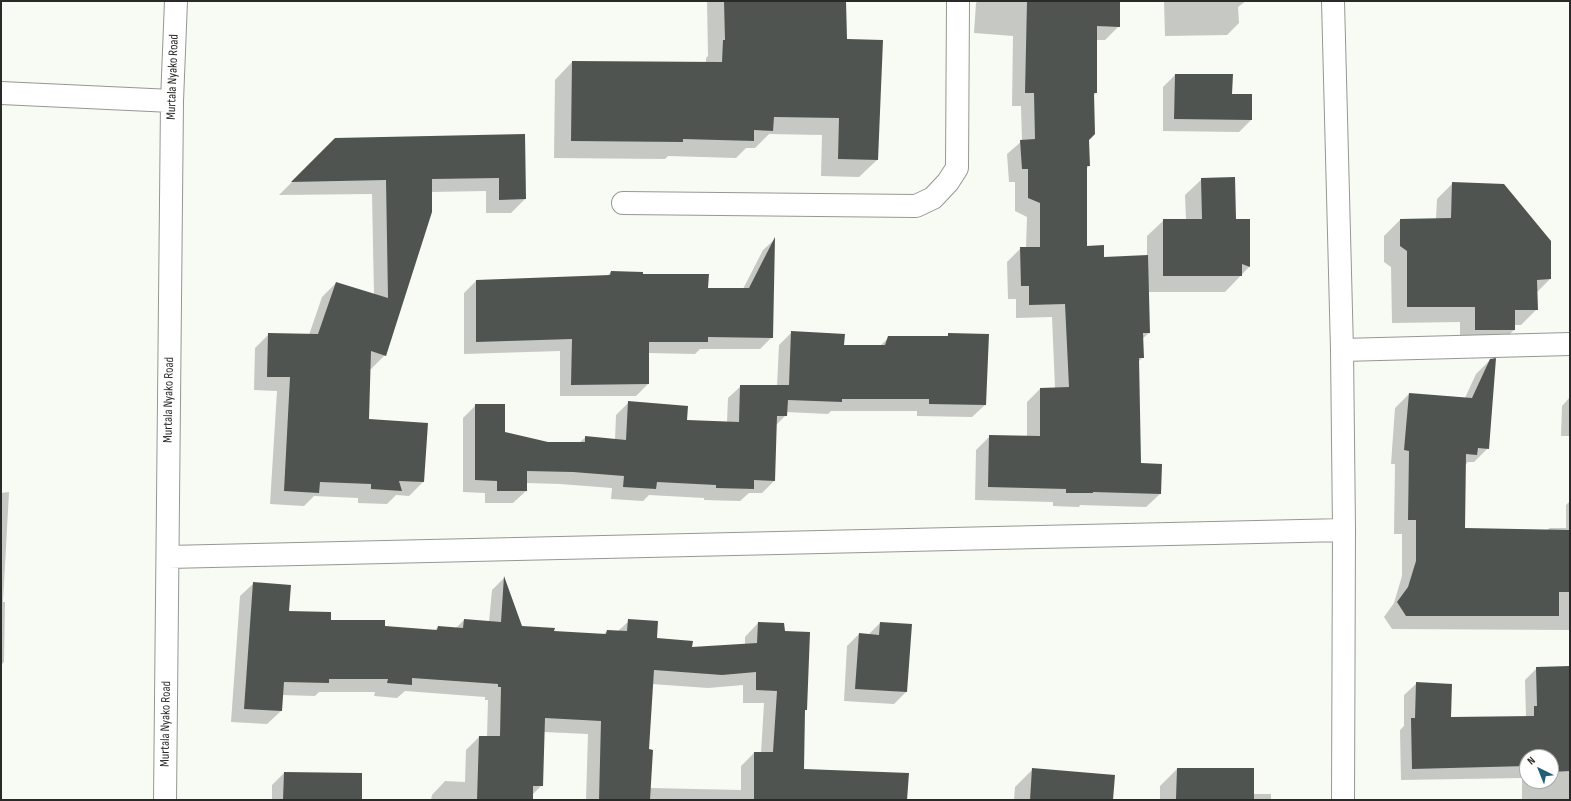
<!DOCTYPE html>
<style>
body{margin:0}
#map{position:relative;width:1571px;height:801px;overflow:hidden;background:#f7fbf4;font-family:"Sofia Sans Condensed",sans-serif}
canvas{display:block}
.frame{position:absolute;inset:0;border:2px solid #2a2b29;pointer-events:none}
.north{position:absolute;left:1519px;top:749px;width:40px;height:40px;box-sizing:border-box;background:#fff;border:1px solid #aaaaa9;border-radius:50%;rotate:317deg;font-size:11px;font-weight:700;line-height:16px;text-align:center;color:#2a2b29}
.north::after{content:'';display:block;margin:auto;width:14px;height:18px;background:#1f6075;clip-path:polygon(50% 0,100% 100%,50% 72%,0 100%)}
</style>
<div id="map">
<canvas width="1571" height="801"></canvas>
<div class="frame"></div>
<div class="north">N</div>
</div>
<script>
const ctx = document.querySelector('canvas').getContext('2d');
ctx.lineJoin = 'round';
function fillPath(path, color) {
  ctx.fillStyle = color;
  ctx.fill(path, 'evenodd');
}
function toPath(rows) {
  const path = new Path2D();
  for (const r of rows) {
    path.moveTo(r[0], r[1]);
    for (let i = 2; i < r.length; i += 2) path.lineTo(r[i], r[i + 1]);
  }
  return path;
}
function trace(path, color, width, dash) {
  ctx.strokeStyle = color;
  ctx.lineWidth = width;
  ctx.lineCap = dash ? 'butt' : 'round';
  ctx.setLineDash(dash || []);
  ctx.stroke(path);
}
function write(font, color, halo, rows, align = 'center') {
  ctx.font = font + ' "Sofia Sans Condensed",sans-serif';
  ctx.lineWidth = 4;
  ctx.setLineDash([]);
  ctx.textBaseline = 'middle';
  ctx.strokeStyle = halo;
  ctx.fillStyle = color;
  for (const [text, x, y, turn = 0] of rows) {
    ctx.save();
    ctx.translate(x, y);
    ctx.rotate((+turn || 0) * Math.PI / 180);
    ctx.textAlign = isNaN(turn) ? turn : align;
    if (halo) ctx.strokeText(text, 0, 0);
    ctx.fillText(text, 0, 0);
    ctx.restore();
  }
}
const shadow = toPath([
 [707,1,845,1,846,40,882,41,877,160,859,177,821,176,822,135,769,134,755,148,746,148,736,158,668,156,665,159,554,158,555,80,572,62,706,63,706,58,708,56],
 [978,1,1119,1,1119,26,1105,40,1096,40,1096,93,1093,96,1088,140,1089,166,1086,169,1086,247,1103,258,1147,256,1147,236,1164,220,1186,220,1185,195,1202,179,1235,220,1249,220,1249,267,1225,292,1148,292,1149,333,1142,339,1143,357,1138,362,1140,464,1160,494,1146,507,1080,505,1079,507,1053,506,1053,502,975,500,976,450,990,436,1027,437,1027,402,1040,389,1055,388,1052,317,1016,318,1016,299,1008,299,1007,262,1021,248,1026,248,1027,217,1015,211,1015,182,1009,182,1007,154,1022,141,1021,106,1012,106,1013,36,974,33,976,3],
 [1164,1,1246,1,1238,7,1239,23,1227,35,1165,36],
 [1175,75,1231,95,1251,120,1239,132,1163,131,1163,87],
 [524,135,525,199,511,213,486,213,486,191,431,192,385,355,371,369,370,369,368,420,427,424,423,482,409,496,396,495,387,504,358,503,358,498,314,496,304,506,270,504,277,391,254,390,255,348,269,334,309,335,322,297,336,283,374,295,372,194,279,195,335,139],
 [1453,183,1550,279,1536,293,1537,309,1521,325,1514,325,1514,330,1498,345,1460,346,1460,322,1392,323,1391,267,1384,262,1384,236,1400,220,1436,219,1437,199],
 [774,240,772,337,760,349,700,349,695,354,648,353,648,384,636,396,560,396,560,351,464,354,464,293,476,281,606,277,611,272,641,275,707,289,743,289,763,250],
 [792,332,843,346,880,346,889,337,946,337,949,334,985,405,972,417,917,416,917,411,831,411,828,414,786,412,786,415,776,425,774,481,762,493,749,493,740,501,704,500,704,498,649,495,643,501,611,499,612,488,560,484,526,483,526,491,513,503,485,503,485,493,463,492,463,418,476,405,504,433,548,443,579,443,586,437,615,440,616,415,629,402,686,421,727,423,728,398,741,386,777,386,779,345],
 [1490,360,1488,448,1474,462,1468,462,1465,465,1464,529,1547,530,1550,528,1566,528,1566,505,1569,502,1570,464,1570,630,1392,629,1384,617,1394,603,1402,576,1402,534,1394,534,1395,464,1391,464,1395,408,1409,394,1465,398,1476,374],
 [1570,397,1570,436,1561,436,1562,406],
 [9,492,3,602,5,602,4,662,1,665,1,493],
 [504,578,521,627,553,632,603,635,607,631,617,632,629,621,656,639,691,648,745,645,745,637,758,623,784,632,806,710,803,712,803,770,906,800,586,800,588,734,544,732,542,785,532,795,532,800,431,800,432,795,445,781,465,782,466,750,479,737,487,737,488,700,485,700,485,697,405,691,397,698,374,696,375,692,319,692,315,696,282,695,281,711,267,724,231,722,240,596,254,583,288,612,330,621,434,631,438,627,456,628,464,620,489,622,492,590],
 [652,684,708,688,743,685,743,703,764,703,761,753,754,753,741,766,741,790,650,788,647,750],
 [880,623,906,692,894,704,844,701,847,646,859,634,868,635],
 [1570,667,1570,800,1522,800,1522,778,1401,780,1400,730,1404,726,1404,695,1416,684,1450,718,1526,717,1525,680,1537,668],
 [1527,757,1551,757,1551,781,1527,781],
 [1033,769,1112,800,1014,800,1015,787],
 [1177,769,1253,794,1271,794,1271,800,1160,800,1160,786],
 [284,773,361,800,272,800,272,785]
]);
const building = toPath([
 [724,1,846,1,847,39,883,40,878,160,838,159,839,118,774,117,773,131,754,130,754,141,683,139,683,142,571,141,572,61,722,62,723,40,725,40],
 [1027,1,1120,1,1120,27,1097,26,1097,93,1094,93,1095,134,1089,140,1090,166,1087,166,1087,246,1104,245,1104,257,1148,255,1150,333,1143,333,1144,358,1139,358,1141,463,1162,464,1161,494,1093,492,1093,493,1066,493,1066,489,988,487,989,435,1040,436,1040,388,1069,387,1065,304,1029,305,1029,286,1021,286,1020,247,1040,247,1040,203,1028,198,1028,169,1022,169,1020,140,1035,139,1034,93,1025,93],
 [1175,74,1233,74,1232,94,1252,94,1252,120,1174,119],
 [525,134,526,199,499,200,499,178,432,179,432,212,386,356,371,351,369,419,428,423,424,482,399,481,402,491,371,489,371,484,320,482,319,493,284,491,290,377,267,377,268,333,318,334,336,282,388,298,386,180,291,182,335,138],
 [1235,177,1236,219,1250,219,1250,267,1242,264,1242,276,1163,276,1163,219,1202,219,1201,178],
 [1452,182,1504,184,1551,241,1551,279,1537,280,1538,310,1515,310,1515,330,1475,330,1475,307,1407,307,1407,251,1400,246,1400,219,1451,218],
 [775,237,773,338,708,337,708,342,649,342,649,384,571,385,572,339,476,342,476,280,610,275,611,271,643,272,643,274,709,274,708,288,749,288],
 [791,331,845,334,844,345,885,345,888,336,948,336,948,333,989,334,986,405,929,404,929,399,842,399,842,402,788,400,787,416,777,416,775,481,754,480,754,489,716,488,716,485,657,482,656,489,623,487,624,476,573,472,527,471,527,491,497,491,497,481,475,480,475,404,505,404,505,432,548,442,585,442,585,436,626,440,628,401,688,406,687,420,739,422,740,385,789,385],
 [1496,358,1489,449,1478,448,1477,455,1466,454,1465,528,1570,530,1570,592,1559,592,1559,616,1406,616,1397,602,1408,587,1416,561,1416,520,1408,520,1409,451,1404,450,1409,393,1472,398,1490,359],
 [504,576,522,626,555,628,554,631,606,634,607,630,627,631,628,619,658,621,657,638,693,641,692,647,757,643,758,622,784,623,785,631,810,632,807,710,805,710,804,769,909,773,907,800,754,800,754,752,773,752,777,691,756,690,756,672,722,675,654,670,649,749,653,750,650,800,599,800,601,721,545,718,543,786,533,786,533,800,477,800,479,736,500,736,501,687,498,687,498,684,412,678,412,685,387,683,388,679,329,679,329,683,284,682,282,711,244,709,253,582,291,585,289,611,331,612,331,620,385,620,385,626,437,630,438,626,463,628,464,619,501,622],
 [880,622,912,624,907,692,855,689,859,633,879,635],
 [1570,666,1570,771,1551,772,1551,757,1527,757,1527,766,1412,769,1411,718,1415,718,1416,682,1452,684,1451,717,1534,716,1534,706,1537,706,1536,667],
 [1032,768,1115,775,1113,800,1030,800],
 [1177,768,1254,768,1254,800,1176,799],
 [284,772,362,773,362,800,283,800]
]);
const minor = toPath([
 [1333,1,1342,350,1344,530,1343,800],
 [1,93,172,101],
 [623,203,916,206,933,198,948,182,957,168,958,1],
 [1342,350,1570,344],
 [168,557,1344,530],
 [165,800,172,101,176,1]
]);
const streetNames = [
 ["Murtala Nyako Road",173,77,-88],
 ["Murtala Nyako Road",169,400,-89],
 ["Murtala Nyako Road",166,724,-89]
];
fillPath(shadow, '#0003');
fillPath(building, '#4f5450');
trace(minor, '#949892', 24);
trace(minor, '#fff', 22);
write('13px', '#2a2b29', '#fff', streetNames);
</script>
